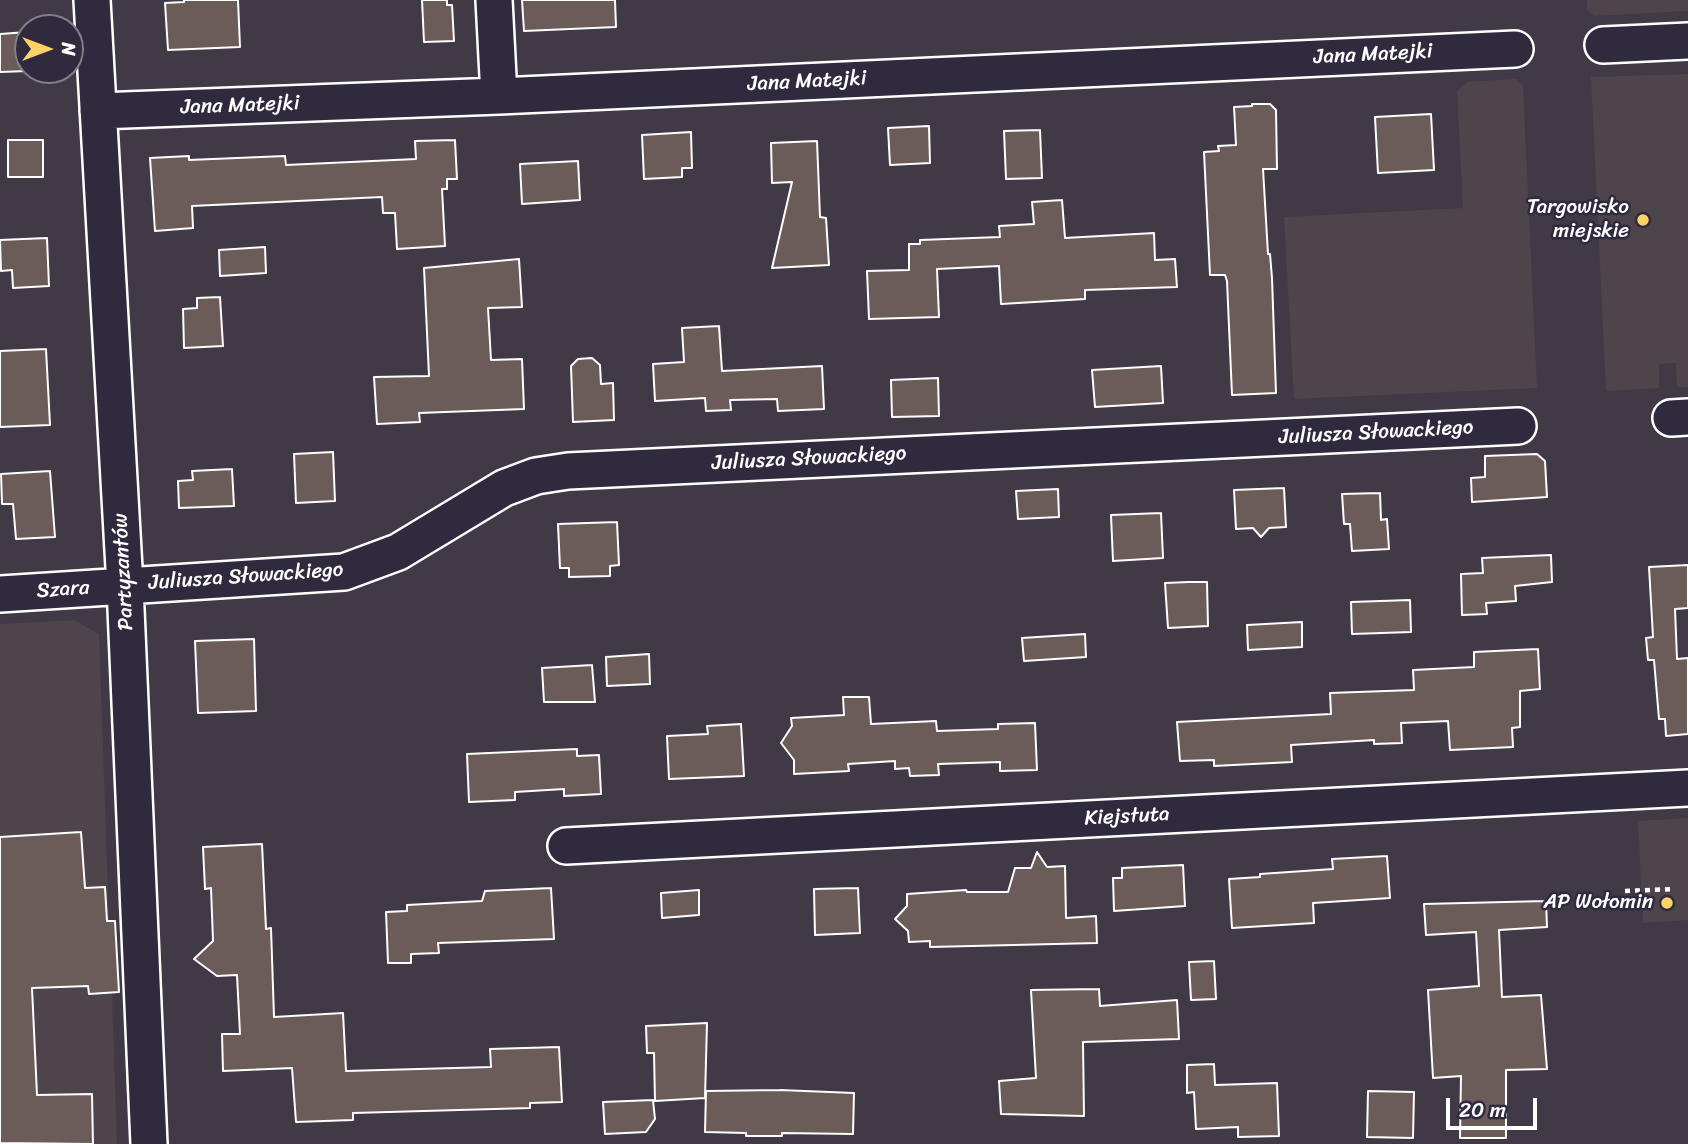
<!DOCTYPE html>
<meta charset="utf-8">
<style>
body{margin:0}
#map{position:relative;width:1688px;height:1144px;overflow:hidden;background:#413945;font-family:Sriracha,sans-serif}
canvas{display:block}
.north{position:absolute;left:14px;top:14px;width:70px;height:70px;box-sizing:border-box;background:#2f2a3d;border:2px solid #827f8b;border-radius:50%;rotate:90deg;font-size:19px;font-weight:700;line-height:28px;text-align:center;color:#fff}
.north::after{content:'';display:block;margin:auto;width:24px;height:32px;background:#ffd166;clip-path:polygon(50% 0,100% 100%,50% 72%,0 100%)}
.scale{position:absolute;left:1446px;top:1098px;width:91px;height:32px;box-sizing:border-box;border:4px solid #fff;border-top:0;padding-left:9px;font-size:21px;line-height:24px;white-space:nowrap;color:#fff;-webkit-text-stroke:5px #2f2a3d;paint-order:stroke}
</style>
<div id="map">
<canvas width="1688" height="1144"></canvas>
<div class="north">N</div>
<div class="scale">20 m</div>
</div>
<script>
const ctx = document.querySelector('canvas').getContext('2d');
ctx.lineJoin = 'round';
function fillPath(path, color) {
  ctx.fillStyle = color;
  ctx.fill(path, 'evenodd');
}
function toPath(rows) {
  const path = new Path2D();
  for (const r of rows) {
    path.moveTo(r[0], r[1]);
    for (let i = 2; i < r.length; i += 2) path.lineTo(r[i], r[i + 1]);
  }
  return path;
}
function trace(path, color, width, dash) {
  ctx.strokeStyle = color;
  ctx.lineWidth = width;
  ctx.lineCap = dash ? 'butt' : 'round';
  ctx.setLineDash(dash || []);
  ctx.stroke(path);
}
function write(font, color, halo, rows, align = 'center') {
  ctx.font = font + ' Sriracha,sans-serif';
  ctx.lineWidth = 5;
  ctx.setLineDash([]);
  ctx.textBaseline = 'middle';
  ctx.strokeStyle = halo;
  ctx.fillStyle = color;
  for (const [text, x, y, turn = 0] of rows) {
    ctx.save();
    ctx.translate(x, y);
    ctx.rotate((+turn || 0) * Math.PI / 180);
    ctx.textAlign = isNaN(turn) ? turn : align;
    if (halo) ctx.strokeText(text, 0, 0);
    ctx.fillText(text, 0, 0);
    ctx.restore();
  }
}
const built = toPath([
 [1587,0,1688,0,1688,11,1594,16,1587,10],
 [1688,74,1688,387,1677,387,1676,363,1659,364,1659,388,1606,391,1591,77],
 [1516,79,1523,86,1537,388,1294,399,1284,217,1463,208,1457,91,1467,82],
 [74,620,99,634,109,920,115,920,119,992,112,994,117,1144,0,1144,0,624],
 [1688,818,1688,920,1643,923,1638,821]
]);
const building = toPath([
 [184,0,238,0,240,47,168,50,165,3,184,2,184,0],
 [422,0,447,0,447,5,452,5,454,41,424,42,422,0],
 [522,0,615,0,616,27,524,31,522,0],
 [28,32,28,71,0,72,0,34,28,32],
 [1252,104,1270,104,1276,110,1277,169,1263,169,1268,254,1270,254,1272,278,1276,393,1232,395,1227,281,1225,275,1210,275,1204,152,1219,151,1218,146,1236,145,1234,107,1252,106,1252,104],
 [1431,114,1434,170,1378,173,1375,117,1431,114],
 [929,126,930,163,890,165,888,128,929,126],
 [1040,130,1042,178,1006,179,1004,131,1040,130],
 [691,132,692,168,682,168,682,177,644,179,642,135,691,132],
 [8,140,43,140,43,177,8,177,8,140],
 [455,140,457,179,447,179,447,189,442,189,445,246,397,249,395,213,383,213,382,197,192,206,193,228,155,231,150,158,189,156,189,160,285,156,286,165,416,159,415,141,455,140],
 [817,141,820,217,826,218,829,265,772,268,792,182,772,183,771,143,817,141],
 [578,161,580,200,522,204,520,164,578,161],
 [1062,200,1065,238,1154,233,1155,260,1175,259,1177,287,1085,290,1085,299,1001,304,999,266,937,269,939,317,869,319,867,271,909,270,909,244,920,244,920,240,1000,237,999,226,1034,224,1032,202,1062,200],
 [47,238,49,286,13,288,12,270,1,271,0,240,47,238],
 [265,247,266,273,220,276,219,250,265,247],
 [519,259,522,307,488,308,491,360,522,359,524,409,419,413,420,422,377,424,374,377,429,376,424,268,519,259],
 [220,297,223,346,184,348,183,309,197,308,197,298,220,297],
 [719,326,722,371,822,366,824,409,778,411,777,399,730,400,731,410,706,411,705,398,655,401,653,364,684,362,682,328,719,326],
 [46,349,50,425,0,427,0,351,46,349],
 [592,358,600,365,601,384,613,383,614,420,573,422,571,366,578,359,592,358],
 [1161,366,1163,403,1095,407,1092,370,1161,366],
 [938,378,939,416,892,417,891,380,938,378],
 [333,452,335,501,296,503,294,454,333,452],
 [1537,454,1545,461,1547,497,1472,502,1471,478,1485,477,1485,456,1537,454],
 [232,469,234,506,179,508,178,481,193,480,192,471,232,469],
 [50,471,55,537,16,539,13,504,2,504,1,474,50,471],
 [1284,488,1286,527,1269,528,1261,537,1253,528,1236,529,1234,490,1284,488],
 [1058,489,1059,517,1018,519,1016,491,1058,489],
 [1380,493,1381,520,1387,519,1389,549,1352,551,1350,524,1344,524,1342,494,1380,493],
 [1161,513,1163,558,1113,561,1111,515,1161,513],
 [617,522,619,565,610,566,610,576,569,577,569,568,560,568,558,524,617,522],
 [1551,555,1552,582,1515,586,1516,601,1486,603,1487,614,1462,615,1461,574,1483,573,1482,558,1551,555],
 [1688,565,1688,608,1675,609,1677,659,1688,658,1688,734,1666,736,1665,719,1659,719,1654,660,1648,660,1646,638,1653,637,1649,567,1688,565],
 [1189,582,1207,582,1208,626,1168,628,1165,583,1189,582],
 [1410,600,1411,632,1352,634,1351,602,1410,600],
 [1302,622,1302,647,1248,650,1247,625,1302,622],
 [1085,634,1086,657,1024,661,1022,638,1085,634],
 [254,639,256,711,198,713,195,641,254,639],
 [1538,649,1540,689,1520,691,1520,727,1512,728,1513,747,1450,750,1448,721,1401,723,1402,743,1374,744,1374,740,1291,745,1292,762,1214,766,1214,760,1180,761,1177,722,1331,714,1330,693,1414,690,1413,670,1474,667,1474,652,1538,649],
 [649,654,650,684,607,686,606,657,649,654],
 [592,665,595,702,544,702,542,668,592,665],
 [843,697,869,697,871,724,936,721,937,731,998,729,998,724,1035,723,1037,770,1000,771,1000,762,938,764,939,775,910,776,909,768,895,769,895,761,848,764,849,771,794,774,794,760,781,743,792,726,791,718,844,715,843,697],
 [741,724,744,776,669,779,667,736,708,734,707,726,741,724],
 [577,749,577,756,599,755,601,794,564,796,564,789,515,792,515,800,469,802,467,754,577,749],
 [81,832,85,888,105,887,107,921,115,921,119,992,89,994,88,986,32,988,37,1095,92,1094,93,1144,0,1143,0,837,81,832],
 [262,844,266,929,271,928,274,1017,343,1013,346,1071,491,1067,490,1049,559,1047,562,1102,530,1103,530,1108,353,1113,353,1120,296,1122,292,1068,223,1071,222,1034,240,1034,237,975,217,976,194,959,213,941,211,888,205,889,203,847,262,844],
 [1037,852,1047,867,1065,866,1066,918,1096,916,1097,943,930,947,930,941,909,942,908,931,895,919,907,906,907,894,966,890,967,892,1008,892,1015,868,1031,868,1037,852],
 [1387,856,1390,898,1313,903,1314,923,1232,928,1229,879,1260,877,1260,874,1333,869,1332,859,1387,856],
 [1183,865,1185,906,1114,911,1113,878,1122,878,1122,868,1183,865],
 [551,888,554,939,438,943,439,953,411,954,411,963,388,963,386,912,407,911,407,905,482,901,485,891,551,888],
 [858,888,860,933,815,935,814,889,858,888],
 [699,890,699,915,662,918,661,893,699,890],
 [1546,901,1547,927,1499,930,1502,997,1541,995,1547,1069,1506,1070,1506,1138,1460,1138,1461,1076,1433,1078,1428,990,1479,986,1476,932,1426,935,1424,904,1546,901],
 [1214,961,1216,999,1191,1000,1189,962,1214,961],
 [1099,989,1100,1006,1177,1000,1179,1039,1083,1042,1084,1116,1001,1114,999,1081,1036,1078,1031,990,1099,989],
 [707,1023,705,1098,655,1101,654,1053,647,1053,646,1026,707,1023],
 [1214,1064,1215,1085,1277,1083,1279,1136,1238,1137,1238,1127,1196,1129,1194,1092,1187,1093,1187,1065,1214,1064],
 [780,1090,854,1093,853,1134,782,1133,782,1136,746,1136,746,1133,705,1132,706,1091,780,1090],
 [1368,1091,1414,1092,1413,1138,1367,1137,1368,1091],
 [653,1100,655,1119,646,1132,605,1134,603,1102,653,1100]
]);
const path = toPath([
 [1625,891,1675,889]
]);
const minor = toPath([
 [92,0,125,586,149,1144],
 [494,0,499,96],
 [1603,45,1688,41],
 [98,111,499,96,1515,49],
 [1671,418,1688,417],
 [0,594,344,572,398,552,504,488,536,476,568,471,1518,426],
 [566,846,1688,788]
]);
const markers = [
 [1643,220,7,"#ffd166"],
 [1667,903,7,"#ffd166"]
];
const streetNames = [
 ["Jana Matejki",1373,55,-3],
 ["Jana Matejki",807,82,-3],
 ["Jana Matejki",240,106,-2],
 ["Juliusza Słowackiego",1376,433,-3],
 ["Juliusza Słowackiego",809,459,-3],
 ["Partyzantów",124,572,-93],
 ["Juliusza Słowackiego",246,577,-4],
 ["Szara",63,590,-4],
 ["Kiejstuta",1127,817,-3]
];
const poiNames = [
 ["Targowisko",1629,208],
 ["miejskie",1629,232],
 ["AP Wołomin",1653,903]
];
fillPath(built, '#4e444b');
fillPath(building, '#6b5c59');
trace(building, '#fff', 2);
trace(minor, '#fff', 40);
trace(path, '#fff', 4.5, [5, 5]);
trace(minor, '#2f2a3d', 35);
for (const [x, y, r, color] of markers) {
  const dot = new Path2D();
  dot.arc(x, y, r, 0, 2 * Math.PI);
  ctx.fillStyle = color;
  ctx.fill(dot);
  trace(dot, '#2f2a3d', 2.5);
}
write('21px', '#fff', '#2f2a3d', streetNames);
write('21px', '#fff', '#2f2a3d', poiNames, 'right');
</script>
